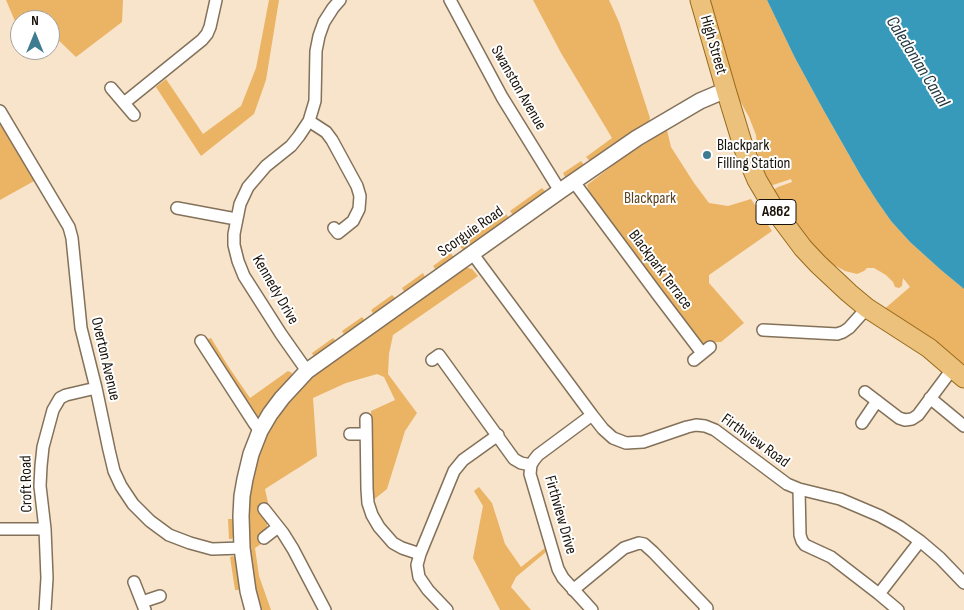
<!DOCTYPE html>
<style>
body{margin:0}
#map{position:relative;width:964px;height:610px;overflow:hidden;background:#f8e4ca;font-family:"Sofia Sans Condensed",sans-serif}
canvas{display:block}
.north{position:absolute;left:10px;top:10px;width:50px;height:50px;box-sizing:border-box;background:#fff;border:1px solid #a3a09d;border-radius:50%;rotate:0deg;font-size:14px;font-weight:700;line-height:20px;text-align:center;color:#191209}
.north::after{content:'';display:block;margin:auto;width:18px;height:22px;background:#3e7c92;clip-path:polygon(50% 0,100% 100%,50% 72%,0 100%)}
</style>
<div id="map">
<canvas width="964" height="610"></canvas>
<div class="north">N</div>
</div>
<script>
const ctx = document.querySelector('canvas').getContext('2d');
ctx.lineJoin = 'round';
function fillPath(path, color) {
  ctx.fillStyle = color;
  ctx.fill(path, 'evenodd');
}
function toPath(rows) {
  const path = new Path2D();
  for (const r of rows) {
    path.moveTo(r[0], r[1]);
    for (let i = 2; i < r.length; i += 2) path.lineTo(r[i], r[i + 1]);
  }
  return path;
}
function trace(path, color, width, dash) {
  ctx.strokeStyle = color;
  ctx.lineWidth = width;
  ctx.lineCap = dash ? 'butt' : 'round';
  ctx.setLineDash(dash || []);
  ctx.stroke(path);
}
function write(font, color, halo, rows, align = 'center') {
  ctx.font = font + ' "Sofia Sans Condensed",sans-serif';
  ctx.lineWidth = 4;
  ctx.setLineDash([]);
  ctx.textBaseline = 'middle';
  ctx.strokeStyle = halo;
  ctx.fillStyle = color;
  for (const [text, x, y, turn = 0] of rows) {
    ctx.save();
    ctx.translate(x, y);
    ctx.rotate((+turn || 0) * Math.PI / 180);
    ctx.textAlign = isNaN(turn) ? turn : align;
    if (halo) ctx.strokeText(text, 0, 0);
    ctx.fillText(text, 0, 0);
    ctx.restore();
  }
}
const green = toPath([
 [6,0,123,0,122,22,76,57,50,32,50,20,20,20,20,33],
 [269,0,279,0,266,80,254,114,201,156,156,87,166,79,203,134,241,106,256,68],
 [533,0,609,0,619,22,650,118,648,124,592,162,590,161,586,157,612,138,561,53],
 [706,0,767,0,795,58,824,111,861,176,877,201,891,221,910,242,941,270,964,289,964,369,882,311,910,287,903,278,902,286,899,288,895,287,893,282,886,275,874,268,867,268,864,271,857,274,845,271,836,266,833,268,805,241,773,190,778,187,792,182,791,179,773,185,767,184,756,161,758,155,756,135,749,117,733,88],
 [0,124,34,181,0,200],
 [667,130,671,147,694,183,709,203,728,206,751,199,772,231,709,275,709,283,744,323,721,342,701,343,590,194,587,185,625,156],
 [581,161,584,165,570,177,565,177,563,173],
 [542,188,545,191,544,194,513,215,510,211],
 [506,214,509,218,464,251,463,250,460,246],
 [451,253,454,258,436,270,433,266],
 [464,267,472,269,478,276,393,335,389,354,388,374,417,413,405,431,387,489,372,501,371,411,395,400,384,377,377,374,346,383,313,398,317,456,265,489,268,503,259,510,267,523,267,527,265,531,264,542,255,548,259,576,271,610,259,610,250,563,247,503,253,471,262,443,279,411,309,378],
 [423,273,426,279,405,293,402,288],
 [392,295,396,299,374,315,371,310],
 [362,317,365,321,345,336,342,331],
 [211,338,228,366,250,398,288,371,292,373,291,377,260,419,254,416,205,340],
 [333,338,337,342,315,357,314,357,312,353],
 [479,487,492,503,505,544,521,567,545,548,546,552,516,577,511,587,531,610,500,610,473,558,483,506,474,491],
 [228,519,234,519,234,534,232,539,229,539],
 [233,556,236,559,241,590,235,590,230,557]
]);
const water = toPath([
 [767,0,964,0,964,289,941,270,910,242,891,221,877,201,861,176,824,111,795,58]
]);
const minor = toPath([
 [450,0,502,97,560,191],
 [111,88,134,115],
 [124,103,202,40,207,34,210,27,216,0],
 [0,111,69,227,72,238,81,328,96,388,109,450,114,471,121,486,133,504,150,521,169,535,190,543,212,549,242,548],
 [309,121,326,132,332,140,357,186,360,196,359,209,353,221,338,233,334,228],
 [574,182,658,295,702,353],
 [177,208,236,219],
 [472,253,592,415,603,429,613,438,626,443,643,442,687,427,696,425,705,426,715,430,787,484,799,489,840,499,880,516,900,527,920,541,940,558,964,583],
 [763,330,837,334,843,332,849,328,867,308],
 [201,341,254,423,260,431],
 [432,360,439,355,514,459,521,463,531,465],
 [694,360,710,347],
 [307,371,281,334,244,276,238,261,234,245,234,234,240,204,248,187,266,166,291,146,299,136,309,121,315,101,316,51,319,36,324,22,333,8,340,0],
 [865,392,899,418,905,420,912,419,918,415,953,368],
 [930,398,964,426],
 [592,415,538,455,534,460,531,465,530,474,558,569,563,578,592,610],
 [366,419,367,489,368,503,372,515,379,527,393,543,402,548,420,554],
 [862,423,877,401],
 [350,434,366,434],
 [799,489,800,535,802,541,805,545,831,557,879,594,920,541],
 [264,509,283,533,293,549,325,610],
 [0,529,45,529],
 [264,538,278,527],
 [134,582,145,610],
 [573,590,624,548,639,543,644,544,653,552,707,608,705,610],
 [879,594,898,610],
 [142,602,160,596],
 [45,610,47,578,45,529,40,486,41,466,43,447,53,410,60,398,66,395,96,388],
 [447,610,428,590,419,577,417,565,420,554,454,471,463,460,498,435]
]);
const tertiary = toPath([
 [253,610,248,591,242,548,241,516,242,496,245,479,251,454,260,431,270,414,282,398,307,371,560,191,637,138,700,101,726,90]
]);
const primary = toPath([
 [700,0,726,90,744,149,757,180,776,212,803,248,818,264,849,293,867,308,929,348,964,378]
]);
const markers = [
 [707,155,5,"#3e7c92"]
];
const shields = [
 [776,212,40]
];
const shieldNames = [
 ["A862",776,212]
];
const streetNames = [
 ["High Street",713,45,74],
 ["Swanston Avenue",518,88,60],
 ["Scorguie Road",471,232,-35],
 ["Blackpark Terrace",660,270,53],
 ["Kennedy Drive",275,290,60],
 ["Overton Avenue",105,359,77],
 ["Firthview Road",755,441,36],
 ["Croft Road",27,484,-91],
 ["Firthview Drive",560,515,74]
];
const poiNames = [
 ["Blackpark",717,146],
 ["Filling Station",717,164]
];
const parkNames = [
 ["Blackpark",650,199]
];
const waterNames = [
 ["Caledonian Canal",917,62,58]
];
fillPath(green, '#ebb364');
fillPath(water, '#379abb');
trace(minor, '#83715a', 14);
trace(tertiary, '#83715a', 18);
trace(primary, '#98691b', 21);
trace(minor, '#fff', 11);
trace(tertiary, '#fff', 15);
trace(primary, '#ebc17c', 19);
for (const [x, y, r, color] of markers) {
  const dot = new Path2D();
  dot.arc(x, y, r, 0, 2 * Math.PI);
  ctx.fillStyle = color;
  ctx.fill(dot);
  trace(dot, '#fff', 2);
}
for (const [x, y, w] of shields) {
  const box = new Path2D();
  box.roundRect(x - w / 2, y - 12.5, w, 25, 4);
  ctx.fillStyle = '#fff';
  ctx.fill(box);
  trace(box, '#191209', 1);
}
write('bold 15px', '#191209', null, shieldNames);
write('16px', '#191209', '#fff', streetNames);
write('16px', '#191209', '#fff', poiNames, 'left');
write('16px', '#5c431e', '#fff', parkNames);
write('italic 18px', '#20363f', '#fff', waterNames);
</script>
